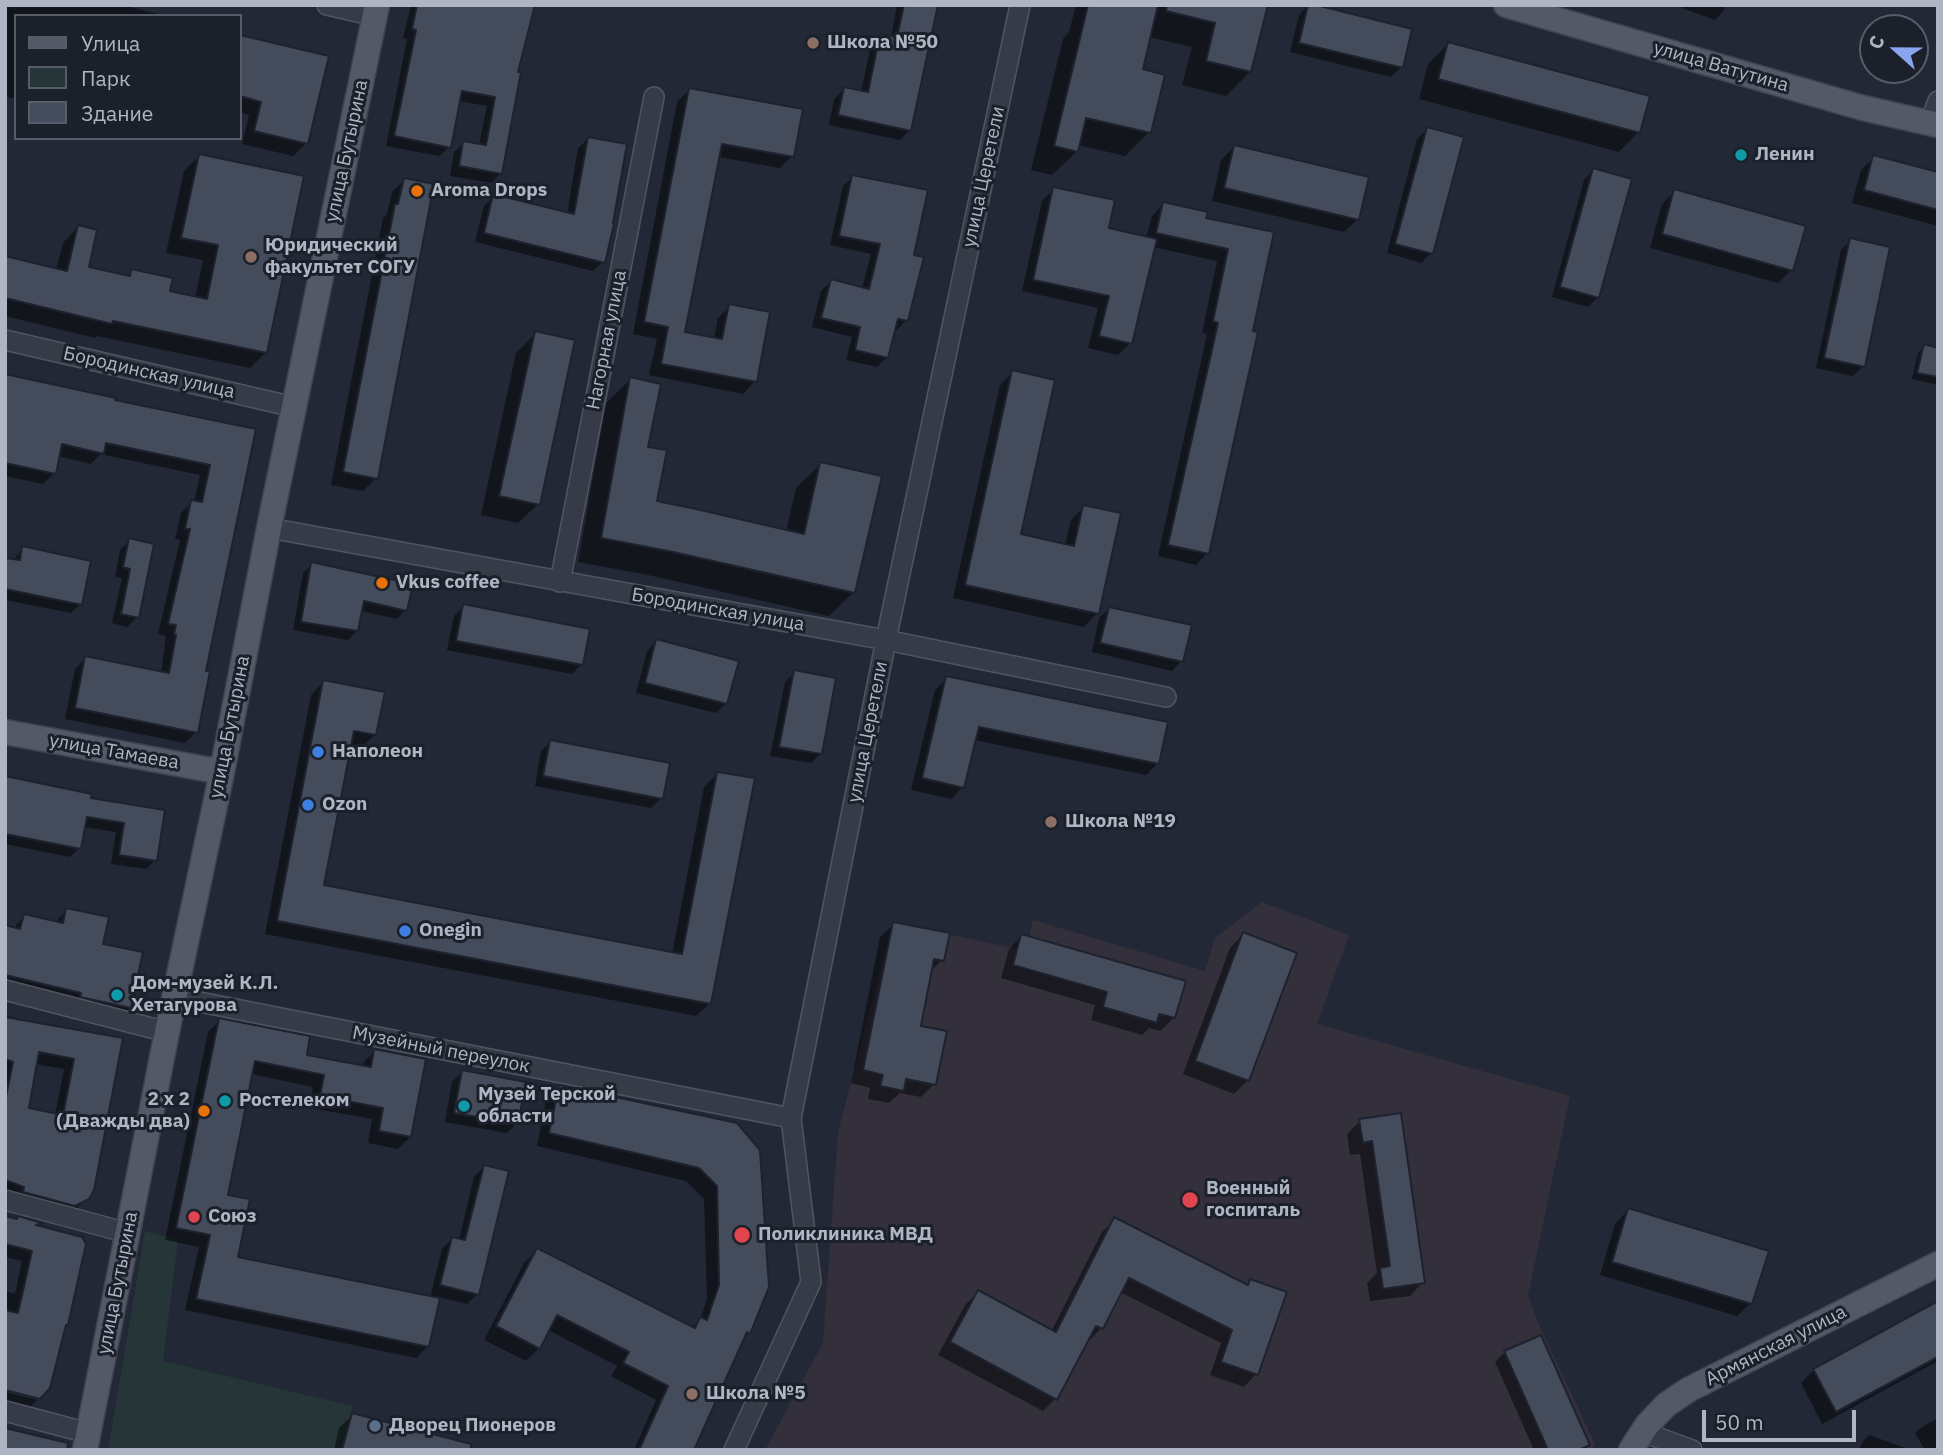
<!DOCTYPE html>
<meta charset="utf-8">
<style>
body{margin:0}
#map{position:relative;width:1943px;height:1455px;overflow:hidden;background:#232836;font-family:"IBM Plex Sans",sans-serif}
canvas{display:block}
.frame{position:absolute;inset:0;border:7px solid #b0b5c3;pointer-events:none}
.legend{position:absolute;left:14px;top:14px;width:228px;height:126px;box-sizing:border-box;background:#1b202b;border:2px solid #575c68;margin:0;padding:9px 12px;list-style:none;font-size:21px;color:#b0b5c3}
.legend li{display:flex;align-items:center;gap:14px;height:35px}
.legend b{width:35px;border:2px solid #575c68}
.north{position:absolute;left:1859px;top:14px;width:70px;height:70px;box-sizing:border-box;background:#1b202b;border:2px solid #575c68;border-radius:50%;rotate:291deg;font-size:19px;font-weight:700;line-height:28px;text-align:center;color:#b0b5c3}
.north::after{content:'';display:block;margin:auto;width:24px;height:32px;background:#8ba4ee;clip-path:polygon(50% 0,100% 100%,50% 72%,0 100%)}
.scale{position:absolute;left:1702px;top:1410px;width:154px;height:32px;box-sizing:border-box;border:4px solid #b0b5c3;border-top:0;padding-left:9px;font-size:21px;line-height:24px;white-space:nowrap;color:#b0b5c3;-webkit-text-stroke:5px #1b202b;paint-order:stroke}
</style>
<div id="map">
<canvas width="1943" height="1455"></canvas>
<div class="frame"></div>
<ul class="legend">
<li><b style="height:9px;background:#545967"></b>Улица</li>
<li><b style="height:19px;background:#253538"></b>Парк</li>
<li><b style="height:19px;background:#444b5b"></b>Здание</li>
</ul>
<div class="north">С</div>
<div class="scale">50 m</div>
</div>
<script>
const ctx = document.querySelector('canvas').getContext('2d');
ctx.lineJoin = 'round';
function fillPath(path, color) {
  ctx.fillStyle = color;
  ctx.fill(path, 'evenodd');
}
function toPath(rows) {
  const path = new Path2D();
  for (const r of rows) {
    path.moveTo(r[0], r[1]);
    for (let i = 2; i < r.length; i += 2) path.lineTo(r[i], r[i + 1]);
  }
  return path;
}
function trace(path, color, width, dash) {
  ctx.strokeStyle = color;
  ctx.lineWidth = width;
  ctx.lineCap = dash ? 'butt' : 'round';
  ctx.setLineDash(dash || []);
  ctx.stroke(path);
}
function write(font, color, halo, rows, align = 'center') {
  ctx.font = font + ' "IBM Plex Sans",sans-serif';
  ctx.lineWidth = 6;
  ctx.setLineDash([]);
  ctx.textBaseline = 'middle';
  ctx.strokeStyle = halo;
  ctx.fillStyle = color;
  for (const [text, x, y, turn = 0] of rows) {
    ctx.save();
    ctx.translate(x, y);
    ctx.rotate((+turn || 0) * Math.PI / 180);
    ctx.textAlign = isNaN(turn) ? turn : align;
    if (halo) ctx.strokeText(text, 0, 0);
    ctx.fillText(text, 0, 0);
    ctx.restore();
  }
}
const medical = toPath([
 [1262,902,1349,935,1317,1024,1570,1096,1528,1295,1538,1323,1595,1444,1591,1450,765,1450,823,1343,838,1132,893,922,1026,951,1033,920,1205,971,1215,938]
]);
const green = toPath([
 [145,1231,178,1240,163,1361,353,1406,342,1450,108,1450]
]);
const shadow = toPath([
 [5,5,123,5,165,16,16,16,16,99,5,96],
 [411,5,493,5,501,173,491,183,450,176,454,152,464,143,479,145,487,106,458,101,449,147,439,156,386,146,407,39,403,38],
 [897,5,936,5,910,130,900,140,829,125,834,99,844,89,861,92,871,45,881,36,891,38],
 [1076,5,1266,5,1250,72,1226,96,1182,85,1192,47,1149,37,1141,71,1149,132,1125,156,1078,145,1077,151,1052,175,1031,170,1063,39,1069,32],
 [1309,5,1401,67,1391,77,1290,52,1299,15],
 [1682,5,1726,5,1724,10,1715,20,1682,8],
 [240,37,327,58,306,143,293,156,242,144,249,115,240,112],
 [1448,44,1638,132,1619,152,1419,99,1428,64],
 [689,90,792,156,780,168,718,157,683,333,714,339,718,318,730,306,755,381,743,394,649,375,657,339,633,334,677,102],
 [1427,129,1431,253,1421,263,1387,253,1417,139],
 [588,139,603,262,593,271,475,242,484,206,494,196,567,214,578,148],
 [1234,147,1358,219,1344,232,1212,201,1221,160],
 [199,156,266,352,250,368,97,336,95,338,5,316,5,257,56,270,63,243,78,227,86,268,126,277,132,271,168,292,195,298,203,260,166,253,184,171],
 [1874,157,1938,174,1938,226,1852,203,1861,170],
 [1593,170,1598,297,1588,307,1552,297,1584,180],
 [853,177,912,256,906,320,897,330,894,329,887,357,877,367,846,360,852,337,812,327,821,291,831,281,862,289,871,254,830,245,843,186],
 [404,180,376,478,363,491,331,485,383,218,387,214,392,192],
 [1054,189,1107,229,1146,238,1152,216,1163,204,1204,220,1272,234,1207,553,1196,565,1158,556,1207,334,1202,333,1217,261,1153,247,1130,343,1118,355,1088,348,1098,308,1022,291,1042,201],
 [1675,191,1791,270,1778,283,1650,248,1662,204],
 [1851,240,1863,366,1853,376,1816,368,1841,250],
 [536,333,538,504,518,523,481,515,516,353],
 [1925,346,1938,349,1938,385,1912,379,1918,353],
 [1013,372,1019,536,1065,545,1071,520,1084,507,1097,613,1084,627,953,598,1000,385],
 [5,376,113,401,254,430,204,672,196,732,185,743,65,719,75,669,86,658,161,673,166,636,158,634,180,540,175,539,181,513,192,502,194,502,200,475,100,454,91,464,58,456,54,473,43,484,5,476],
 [631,379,646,448,655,503,786,532,796,488,821,464,854,592,829,616,648,575,578,562,606,403],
 [130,540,137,617,127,627,112,623,122,578,115,577,120,550],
 [23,548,80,604,71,613,5,600,5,559,13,561],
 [312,564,405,610,397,619,360,611,357,631,348,640,293,630,303,573],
 [464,606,582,664,572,674,447,650,454,616],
 [1109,609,1181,661,1172,671,1092,652,1099,618],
 [657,641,726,703,716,713,636,693,647,651],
 [795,672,821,753,811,763,770,756,785,682],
 [947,678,1158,763,1146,775,974,740,962,788,951,799,911,790,935,690],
 [324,681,375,734,361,748,349,745,321,887,672,954,704,787,717,774,710,1003,696,1016,265,934,311,695],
 [551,742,661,798,651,808,535,786,541,751],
 [5,778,89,799,163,811,155,860,146,869,111,864,116,832,83,827,79,848,70,857,5,844],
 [67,910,101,946,130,1007,121,1016,5,985,5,927,15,929,16,925,25,916,57,923,58,919],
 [894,924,942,960,930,972,919,1027,934,1084,921,1097,900,1093,889,1103,868,1099,870,1088,851,1083,880,937],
 [1243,934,1248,1080,1234,1094,1183,1074,1230,948],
 [1022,936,1174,1018,1160,1031,1149,1028,1142,1035,1091,1020,1095,1005,1001,978,1009,949],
 [5,1015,17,1018,16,1021,121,1040,88,1198,76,1209,5,1195],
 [35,1064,64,1069,55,1115,27,1109],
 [220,1020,304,1057,362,1067,363,1063,375,1051,410,1137,398,1149,368,1143,372,1119,310,1108,313,1087,251,1074,226,1196,236,1259,430,1298,442,1249,452,1239,459,1240,474,1177,484,1167,477,1294,467,1304,438,1297,428,1346,416,1358,185,1310,199,1247,165,1240,208,1032],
 [462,1072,516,1124,507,1133,445,1122,452,1082],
 [559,1087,736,1125,749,1333,742,1340,692,1450,634,1450,656,1400,611,1376,617,1366,548,1330,539,1348,526,1361,484,1340,524,1263,537,1250,691,1328,700,1320,707,1299,704,1199,686,1181,537,1146,546,1100],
 [1399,1115,1423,1282,1410,1296,1370,1301,1367,1283,1377,1273,1360,1154,1350,1155,1347,1134,1360,1121],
 [1628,1210,1751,1303,1737,1316,1600,1275,1615,1224],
 [5,1218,38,1223,35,1227,67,1325,5,1388,5,1291,15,1294,22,1261,5,1257],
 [1115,1219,1246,1286,1251,1281,1256,1374,1244,1387,1210,1375,1221,1343,1120,1292,1101,1328,1089,1341,1087,1340,1055,1399,1043,1411,938,1355,965,1305,978,1292,1051,1332,1102,1232],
 [1938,1303,1938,1361,1822,1424,1801,1383,1814,1370],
 [1505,1352,1588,1445,1583,1450,1534,1450,1495,1362],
 [5,1392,37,1400,28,1409,5,1403],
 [353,1415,444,1450,334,1450,339,1428],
 [1938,1418,1938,1450,1925,1450,1915,1433,1922,1427],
 [1869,1435,1911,1450,1859,1450,1863,1441]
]);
const building = toPath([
 [417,5,535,5,518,72,521,72,502,174,459,166,463,141,486,145,495,97,462,91,451,148,394,136,416,30,412,29,417,5],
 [904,5,938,5,911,131,838,115,844,87,868,92,880,34,897,37,904,5],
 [1088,5,1158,5,1143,69,1165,75,1151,133,1086,118,1078,152,1054,146,1088,5],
 [1167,5,1268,5,1251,72,1206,61,1215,23,1166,11,1167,5],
 [1308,5,1316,5,1412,29,1403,68,1299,43,1308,5],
 [240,35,329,56,308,144,254,131,261,102,240,96,240,35],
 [1448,42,1650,96,1640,133,1438,79,1448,42],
 [689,88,803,109,794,157,722,144,685,332,722,339,729,304,770,312,757,382,661,364,668,327,644,322,689,88],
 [1427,127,1464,137,1433,254,1395,244,1427,127],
 [588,137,627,144,613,223,614,224,605,263,484,233,493,194,574,214,588,137],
 [1234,145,1369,177,1359,220,1224,188,1234,145],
 [199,154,304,176,267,353,113,321,112,324,5,298,5,256,67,271,78,225,97,230,89,267,130,276,131,269,173,278,170,291,207,299,218,245,181,238,199,154],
 [1873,155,1938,172,1938,210,1864,190,1873,155],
 [1593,168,1632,179,1599,298,1560,287,1593,168],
 [852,175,928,190,914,255,924,257,908,321,898,319,888,358,855,350,860,327,821,318,831,279,869,289,880,244,839,236,852,175],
 [404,178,434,184,378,479,343,472,395,204,398,204,404,178],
 [1053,187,1115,200,1109,228,1157,239,1132,344,1099,336,1109,296,1033,280,1053,187],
 [1674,189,1806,226,1793,271,1662,234,1674,189],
 [1163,202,1208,212,1206,218,1274,232,1253,331,1258,332,1209,554,1168,545,1218,323,1213,321,1228,249,1156,233,1163,202],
 [1850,238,1890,247,1865,367,1824,358,1850,238],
 [535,331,575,340,540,505,499,496,535,331],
 [1924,344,1938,348,1938,377,1917,373,1924,344],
 [1012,370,1055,380,1021,534,1074,546,1083,505,1121,513,1099,614,965,585,1012,370],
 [5,374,116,398,115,400,256,429,206,671,210,671,198,733,75,708,85,656,169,673,176,635,174,634,176,625,168,624,190,529,185,529,191,500,202,502,210,465,106,443,104,454,62,444,56,474,5,463,5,374],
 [630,377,661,384,648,447,667,450,657,501,696,509,804,534,820,462,882,476,855,593,673,552,601,538,630,377],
 [129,538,154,544,139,618,121,614,130,569,123,567,129,538],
 [22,546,91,561,82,605,5,589,5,558,20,560,22,546],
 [311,562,413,584,407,611,364,601,358,631,301,622,311,562],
 [463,604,590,629,583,665,456,641,463,604],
 [1109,607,1192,625,1183,662,1100,643,1109,607],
 [656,639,739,661,727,704,645,683,656,639],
 [794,670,836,678,822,754,779,747,794,670],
 [946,676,1168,722,1159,764,979,727,964,788,922,778,946,676],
 [323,680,385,692,376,735,354,731,324,885,682,954,717,772,755,778,711,1004,277,921,323,680],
 [550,740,670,763,663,799,543,776,550,740],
 [5,776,92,794,91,798,165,810,157,861,119,855,124,823,87,817,81,849,5,834,5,776],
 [66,908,109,917,103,944,143,952,131,1008,80,997,81,993,5,975,5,925,20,929,24,914,63,923,66,908],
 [893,922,950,933,944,961,934,959,921,1026,947,1031,936,1085,906,1079,904,1091,880,1086,883,1075,863,1070,893,922],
 [1243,932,1297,953,1249,1081,1195,1061,1243,932],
 [1021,934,1186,981,1175,1018,1159,1014,1157,1023,1103,1007,1107,992,1013,965,1021,934],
 [5,1017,123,1038,94,1190,89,1199,75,1206,23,1192,24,1187,5,1180,5,1102,13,1062,5,1059,5,1017],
 [39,1052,74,1059,63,1115,29,1108,39,1052],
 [219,1018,310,1036,307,1055,371,1067,374,1049,426,1059,411,1137,379,1131,383,1108,320,1096,324,1075,255,1061,228,1195,250,1199,238,1257,440,1298,429,1347,196,1299,210,1235,176,1228,219,1018],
 [462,1070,526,1082,518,1124,454,1113,462,1070],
 [559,1085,737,1123,760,1150,769,1287,750,1334,747,1332,694,1450,639,1450,668,1386,623,1363,629,1352,557,1315,540,1349,496,1326,537,1248,695,1328,700,1317,707,1320,719,1285,717,1186,699,1168,549,1133,559,1085],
 [1401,1113,1425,1283,1383,1289,1380,1268,1390,1266,1372,1141,1363,1143,1359,1119,1401,1113],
 [484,1165,509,1171,479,1295,440,1285,452,1237,465,1240,484,1165],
 [1628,1208,1769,1251,1752,1304,1612,1262,1628,1208],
 [5,1216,17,1219,18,1216,42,1223,36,1225,82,1237,86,1244,68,1325,66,1325,50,1388,40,1399,5,1390,5,1310,18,1313,32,1251,5,1244,5,1216],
 [1114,1217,1248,1285,1250,1279,1287,1292,1258,1375,1221,1362,1232,1330,1129,1278,1103,1329,1096,1326,1057,1400,950,1342,978,1290,1056,1332,1114,1217],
 [1938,1301,1938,1357,1836,1412,1813,1369,1938,1301],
 [1541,1335,1590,1445,1579,1450,1548,1450,1504,1351,1541,1335],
 [352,1413,471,1444,471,1450,342,1450,352,1413],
 [5,1428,68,1443,67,1450,5,1450,5,1428]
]);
const minor = toPath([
 [327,5,375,16],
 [1930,123,1938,101],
 [5,340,294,407],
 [269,528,886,640,1166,697],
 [560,582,654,97],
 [5,990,167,1032],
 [174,997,791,1118],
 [5,1200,128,1233],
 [5,1411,88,1433],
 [1643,1432,1692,1450],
 [734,1450,811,1282,791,1118,886,640,1020,5]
]);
const major = toPath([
 [1506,5,1863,108,1938,125],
 [5,732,222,772],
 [85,1450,167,1032,222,772,269,528,377,5],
 [1631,1450,1647,1425,1666,1405,1688,1390,1938,1264]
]);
const markers = [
 [813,43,7,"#8d6e63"],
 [1741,155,7,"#0f9aa8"],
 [417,191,7,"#e8710a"],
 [251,257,7,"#8d6e63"],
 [382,583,7,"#e8710a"],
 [318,752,7,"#3f7fe0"],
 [308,805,7,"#3f7fe0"],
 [1051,822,7,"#8d6e63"],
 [405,931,7,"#3f7fe0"],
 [117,995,7,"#0f9aa8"],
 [225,1101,7,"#0f9aa8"],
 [464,1106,7,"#0f9aa8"],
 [204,1111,7,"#e8710a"],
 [1190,1200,9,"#e0444e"],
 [194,1217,7,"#e0444e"],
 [742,1235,9,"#e0444e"],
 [692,1394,7,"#8d6e63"],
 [375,1426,7,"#5c6f8a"]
];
const poiNames = [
 ["Школа №50",827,43],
 ["Ленин",1755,155],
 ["Aroma Drops",431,191],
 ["Юридический",265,246],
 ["факультет СОГУ",265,268],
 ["Vkus coffee",396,583],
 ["Наполеон",332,752],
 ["Ozon",322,805],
 ["Школа №19",1065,822],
 ["Onegin",419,931],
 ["Дом-музей К.Л.",131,984],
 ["Хетагурова",131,1006],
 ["Музей Терской",478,1095],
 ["области",478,1117],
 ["2 х 2",190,1100,"right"],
 ["(Дважды два)",190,1122,"right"],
 ["Ростелеком",239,1101],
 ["Военный",1206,1189],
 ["госпиталь",1206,1211],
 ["Союз",208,1217],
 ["Поликлиника МВД",758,1235],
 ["Школа №5",706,1394],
 ["Дворец Пионеров",389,1426]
];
const streetNames = [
 ["улица Ватутина",1721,67,16],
 ["улица Бутырина",347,151,-78],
 ["улица Церетели",984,177,-78],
 ["Нагорная улица",607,340,-79],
 ["Бородинская улица",149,373,13],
 ["Бородинская улица",718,610,10],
 ["улица Бутырина",230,727,-79],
 ["улица Церетели",868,732,-79],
 ["улица Тамаева",114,752,10],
 ["Музейный переулок",441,1050,11],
 ["улица Бутырина",118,1283,-79],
 ["Армянская улица",1776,1346,-27]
];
fillPath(medical, '#33303c');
fillPath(green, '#253538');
fillPath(shadow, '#0007');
fillPath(building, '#444b5b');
trace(building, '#1d222e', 2);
trace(minor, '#505562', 22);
trace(major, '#3f4450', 27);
trace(minor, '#363b47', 19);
trace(major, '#545967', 24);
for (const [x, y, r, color] of markers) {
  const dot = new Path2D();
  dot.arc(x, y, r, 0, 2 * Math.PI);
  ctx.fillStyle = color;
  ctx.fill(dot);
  trace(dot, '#1b202b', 2.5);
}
write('bold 19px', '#b0b5c3', '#1b202b', poiNames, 'left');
write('19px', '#b0b5c3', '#1b202b', streetNames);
</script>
